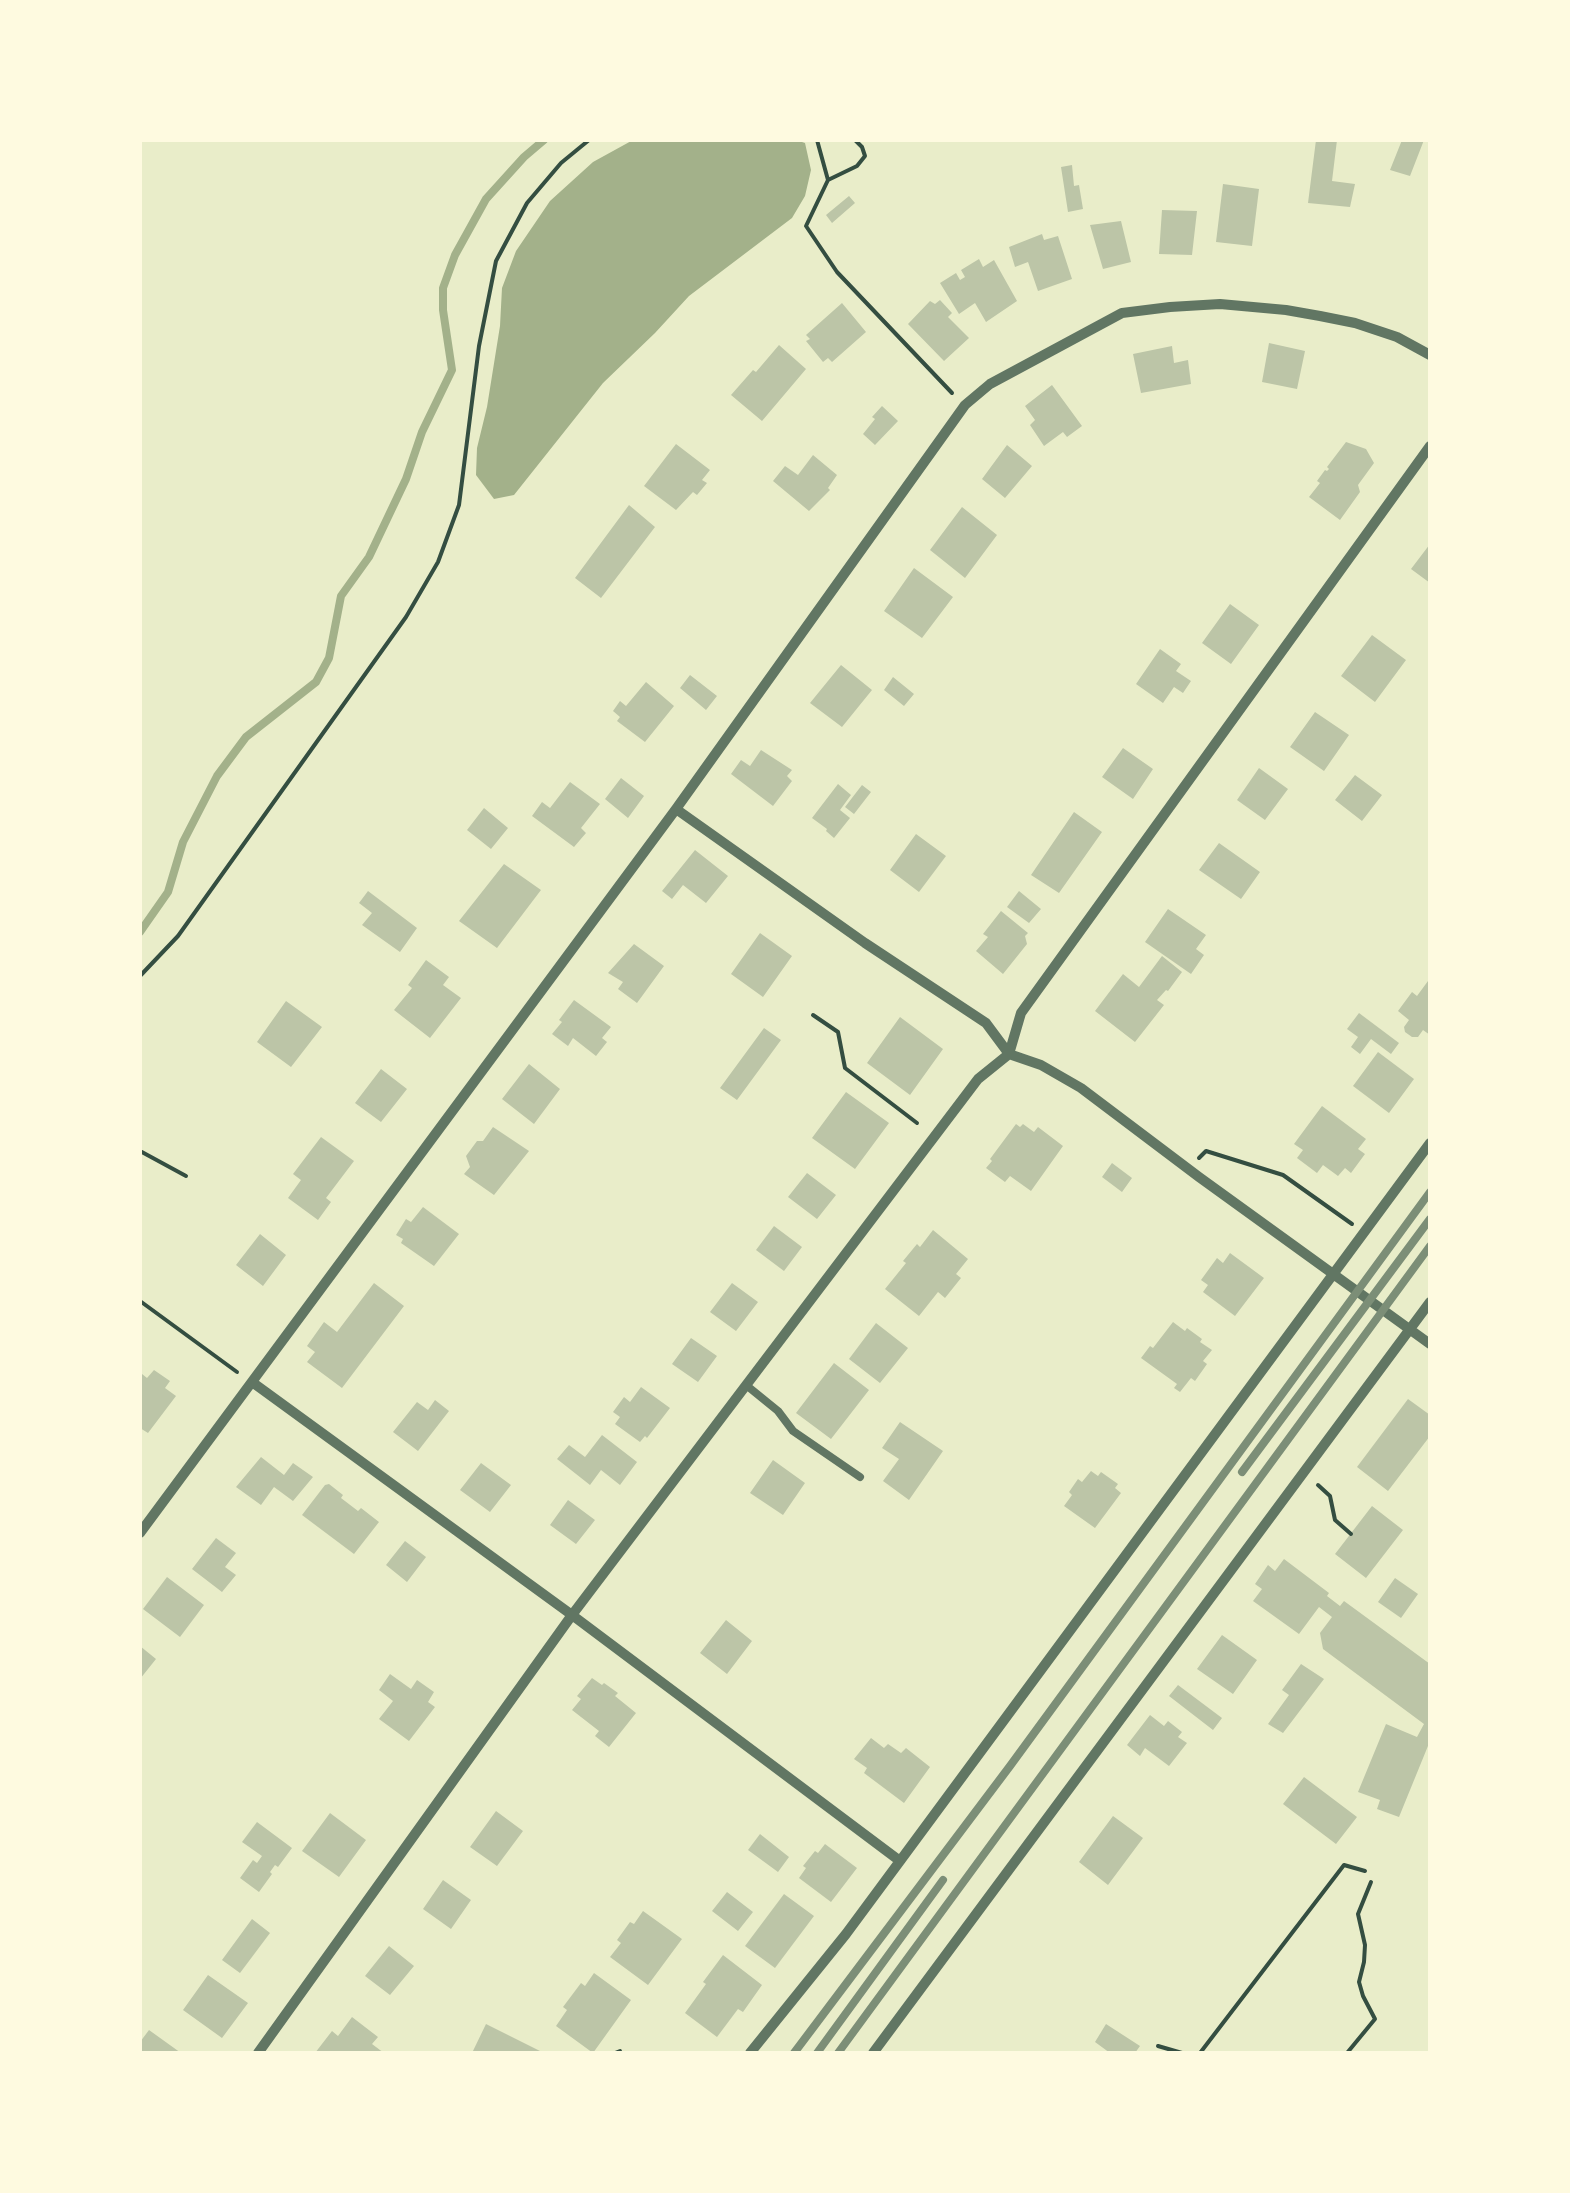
<!DOCTYPE html>
<style>
body{margin:0}
#map{position:relative;width:1570px;height:2193px;overflow:hidden;background:#e9edc9;font-family:"Zilla Slab",serif}
canvas{display:block}
.frame{position:absolute;inset:0;border:142px solid #fefae0;pointer-events:none}
</style>
<div id="map">
<canvas width="1570" height="2193"></canvas>
<div class="frame"></div>
</div>
<script>
const ctx = document.querySelector('canvas').getContext('2d');
ctx.lineJoin = 'round';
function fillPath(path, color) {
  ctx.fillStyle = color;
  ctx.fill(path, 'evenodd');
}
function toPath(rows) {
  const path = new Path2D();
  for (const r of rows) {
    path.moveTo(r[0], r[1]);
    for (let i = 2; i < r.length; i += 2) path.lineTo(r[i], r[i + 1]);
  }
  return path;
}
function trace(path, color, width, dash) {
  ctx.strokeStyle = color;
  ctx.lineWidth = width;
  ctx.lineCap = dash ? 'butt' : 'round';
  ctx.setLineDash(dash || []);
  ctx.stroke(path);
}
const water = toPath([
 [633,140,796,140,805,143,811,170,805,196,792,218,689,296,655,333,603,383,514,495,494,499,476,475,477,448,487,407,500,326,502,288,516,251,550,201,593,162]
]);
const stream = toPath([
 [140,932,168,892,183,842,217,776,246,737,316,682,329,658,341,596,369,557,406,479,422,432,452,370,443,310,443,288,455,255,486,199,524,157,544,140]
]);
const building = toPath([
 [1316,140,1337,140,1332,181,1355,184,1350,207,1308,203],
 [1402,140,1424,140,1410,176,1390,170],
 [1072,165,1074,186,1079,185,1083,209,1068,212,1061,167],
 [1223,184,1259,189,1252,246,1216,242],
 [849,196,855,203,832,223,826,215],
 [1162,210,1197,211,1192,255,1159,254],
 [1121,221,1131,262,1103,269,1090,225],
 [1042,234,1044,240,1058,236,1072,279,1038,291,1028,262,1015,267,1009,247],
 [979,259,983,267,994,260,1017,301,986,322,975,303,959,314,940,283,956,273,960,280,965,277,961,270],
 [940,300,952,313,948,317,969,338,944,361,908,324,930,301,935,304],
 [842,303,866,332,832,362,828,358,823,362,806,341,810,339,806,335],
 [1269,343,1305,351,1297,389,1262,382],
 [779,345,806,369,762,421,731,395,753,370,756,372],
 [1172,346,1174,363,1188,360,1191,384,1141,393,1133,354],
 [1052,385,1082,426,1067,437,1063,432,1044,446,1030,425,1035,420,1025,406],
 [882,406,898,421,875,445,863,434,875,419,872,417],
 [1346,442,1366,449,1374,463,1358,485,1360,492,1340,520,1309,497,1320,483,1317,481,1325,470,1327,471,1329,469,1327,467],
 [676,444,710,470,702,480,707,483,697,495,693,492,676,510,644,486],
 [1007,445,1032,466,1005,498,982,479],
 [813,455,837,475,828,488,830,490,809,511,773,481,785,466,798,475],
 [629,505,655,527,601,598,575,578],
 [962,507,997,535,965,578,930,550],
 [1430,544,1430,583,1411,569],
 [914,568,953,597,922,638,884,611],
 [1230,604,1259,625,1231,664,1202,643],
 [1372,635,1406,660,1375,702,1341,676],
 [1160,649,1181,664,1176,671,1191,681,1183,693,1174,687,1163,703,1136,684],
 [841,665,872,690,842,727,810,703],
 [690,675,717,696,706,710,680,688],
 [893,677,914,694,904,706,884,690],
 [646,682,674,706,645,742,617,721,620,717,613,711,620,701,626,706],
 [1315,712,1349,735,1324,771,1290,747],
 [1123,748,1153,769,1133,799,1102,777],
 [761,750,792,770,787,776,792,781,773,806,731,774,741,760,750,766],
 [1259,768,1288,789,1265,820,1237,800],
 [1355,775,1382,795,1362,821,1335,800],
 [621,778,644,796,628,818,605,799],
 [570,782,600,804,581,828,586,833,574,847,532,816,542,802,550,808],
 [838,784,851,795,840,810,850,818,834,838,826,831,827,829,812,818],
 [862,785,871,792,854,814,845,807],
 [484,808,508,828,491,849,467,830],
 [1074,812,1102,832,1059,893,1031,875],
 [916,834,946,856,919,892,890,870],
 [1219,843,1260,872,1241,899,1199,870],
 [695,850,728,876,706,903,683,885,672,899,662,891],
 [504,864,541,890,497,948,459,921],
 [368,891,417,928,400,952,362,925,372,913,359,903],
 [1019,891,1041,909,1029,923,1007,907],
 [1168,909,1206,935,1196,949,1204,955,1191,974,1145,942],
 [1001,911,1028,933,1025,936,1027,944,1003,974,976,951,988,937,983,934],
 [760,933,792,956,763,997,731,974],
 [634,944,664,966,637,1003,618,989,623,982,608,973],
 [1162,956,1182,972,1168,991,1166,990,1157,1000,1164,1005,1135,1042,1095,1011,1123,974,1139,987],
 [426,960,449,977,443,985,461,998,430,1038,394,1010,412,988,408,985],
 [1428,981,1430,983,1430,1035,1423,1030,1418,1037,1412,1037,1405,1032,1404,1027,1409,1020,1398,1011,1412,992,1417,996],
 [574,1000,611,1027,602,1038,607,1042,596,1056,573,1038,568,1046,552,1034,562,1022,559,1020],
 [286,1001,322,1027,291,1067,257,1042],
 [1359,1013,1399,1043,1391,1054,1371,1039,1360,1054,1351,1047,1358,1037,1347,1029],
 [900,1017,943,1049,910,1095,867,1063],
 [764,1028,781,1040,737,1100,720,1088],
 [1378,1052,1414,1079,1389,1113,1353,1086],
 [529,1064,560,1089,534,1124,502,1099],
 [381,1069,407,1089,381,1122,355,1103],
 [846,1092,889,1123,855,1169,812,1138],
 [1322,1106,1366,1139,1358,1149,1365,1154,1351,1173,1345,1168,1338,1176,1323,1165,1317,1173,1297,1158,1303,1150,1294,1144],
 [1016,1124,1020,1127,1023,1124,1034,1132,1038,1127,1063,1146,1031,1191,1010,1176,1005,1182,986,1168,992,1161,990,1159],
 [493,1127,529,1151,494,1195,464,1174,470,1167,466,1156,477,1141,483,1141],
 [321,1137,354,1161,326,1198,331,1202,318,1220,288,1198,301,1180,293,1174],
 [1112,1163,1132,1178,1122,1192,1102,1177],
 [807,1173,836,1195,817,1219,788,1197],
 [423,1207,459,1234,434,1266,401,1243,403,1239,396,1235,406,1219,411,1222],
 [774,1226,802,1247,784,1271,756,1250],
 [933,1230,968,1259,956,1274,961,1278,945,1298,938,1292,919,1316,885,1289,906,1263,903,1261,917,1244,920,1247],
 [260,1234,286,1255,263,1286,236,1265],
 [1230,1253,1264,1278,1235,1316,1203,1292,1208,1285,1201,1280,1217,1258,1223,1263],
 [374,1283,404,1306,342,1388,307,1362,315,1352,307,1346,324,1322,337,1332],
 [732,1283,758,1302,736,1331,710,1312],
 [1173,1322,1185,1331,1187,1328,1202,1339,1200,1342,1212,1350,1203,1361,1207,1364,1195,1381,1191,1378,1180,1392,1174,1388,1177,1384,1141,1358,1150,1346,1153,1348],
 [876,1323,908,1348,880,1383,849,1359],
 [691,1338,717,1356,698,1382,672,1364],
 [834,1363,869,1390,831,1439,796,1413],
 [154,1370,170,1381,165,1388,176,1396,148,1433,140,1428,140,1376,142,1374,147,1378],
 [641,1387,670,1408,647,1438,645,1436,640,1442,615,1424,620,1417,613,1412,624,1397,630,1402],
 [1408,1399,1430,1415,1430,1436,1388,1491,1357,1467],
 [435,1400,449,1411,418,1451,393,1432,417,1402,428,1410],
 [900,1422,943,1451,909,1500,883,1481,899,1459,882,1448],
 [602,1435,637,1462,620,1485,601,1470,590,1485,557,1459,569,1445,585,1457],
 [261,1457,284,1475,293,1463,313,1477,293,1501,274,1487,261,1505,236,1487],
 [773,1460,805,1483,783,1515,750,1493],
 [481,1463,511,1485,490,1512,460,1490],
 [1091,1471,1098,1476,1101,1472,1118,1484,1115,1488,1121,1493,1095,1528,1064,1506,1072,1495,1069,1492,1078,1479,1082,1482],
 [329,1484,343,1495,341,1498,358,1511,361,1508,379,1522,354,1554,302,1515,325,1485],
 [568,1500,595,1520,576,1544,550,1525],
 [1372,1506,1403,1530,1366,1578,1335,1554],
 [216,1538,236,1553,225,1567,236,1575,222,1592,192,1569],
 [405,1541,426,1557,407,1582,386,1565],
 [1284,1559,1329,1593,1327,1596,1340,1606,1344,1601,1430,1664,1430,1741,1399,1817,1377,1809,1380,1800,1358,1792,1386,1724,1417,1737,1424,1724,1323,1649,1320,1633,1332,1617,1319,1607,1299,1634,1253,1601,1262,1589,1255,1584,1268,1565,1275,1571],
 [167,1577,204,1605,180,1637,143,1609],
 [1395,1578,1418,1594,1401,1618,1378,1602],
 [726,1620,752,1641,727,1674,700,1653],
 [1222,1635,1257,1660,1233,1694,1197,1669],
 [140,1646,156,1659,140,1679],
 [1301,1664,1324,1679,1283,1733,1268,1724,1289,1695,1282,1690],
 [390,1674,411,1689,417,1680,434,1692,428,1702,435,1707,409,1741,379,1719,393,1701,379,1690],
 [592,1678,602,1685,604,1683,618,1693,615,1696,636,1713,609,1747,595,1736,599,1731,572,1710,581,1699,577,1696],
 [1178,1685,1222,1718,1213,1730,1169,1696],
 [1150,1715,1164,1726,1168,1721,1182,1732,1178,1737,1187,1743,1169,1766,1145,1748,1140,1756,1127,1745],
 [871,1738,884,1748,888,1744,901,1753,906,1748,930,1767,904,1803,864,1773,867,1768,854,1759],
 [1304,1777,1357,1817,1336,1844,1283,1804],
 [496,1811,523,1831,497,1866,470,1847],
 [330,1813,366,1840,339,1877,302,1851],
 [1113,1816,1143,1838,1108,1885,1079,1862],
 [257,1822,292,1848,278,1867,275,1865,270,1872,272,1874,259,1892,240,1878,253,1860,257,1863,262,1856,242,1842],
 [760,1834,789,1857,778,1872,748,1850],
 [825,1844,857,1868,831,1902,799,1878,806,1868,803,1866,815,1851,818,1853],
 [443,1880,471,1900,451,1929,423,1909],
 [727,1892,753,1912,738,1931,712,1911],
 [784,1894,814,1916,775,1968,745,1946],
 [643,1911,682,1939,648,1985,610,1957,621,1943,617,1940,630,1922,634,1924],
 [252,1919,270,1933,240,1973,222,1960],
 [389,1946,414,1966,390,1995,365,1976],
 [723,1955,762,1985,743,2012,738,2009,717,2037,685,2013,706,1984,703,1982],
 [594,1973,631,2000,593,2053,556,2026,567,2010,563,2007,581,1983,585,1986],
 [208,1975,248,2003,222,2038,183,2010],
 [352,2017,378,2037,372,2044,384,2053,315,2053,332,2031,338,2036],
 [486,2024,544,2053,472,2053],
 [1106,2024,1140,2046,1135,2053,1110,2053,1095,2042],
 [149,2030,181,2053,140,2053,140,2042]
]);
const path = toPath([
 [817,140,828,180,806,226,837,272,952,393],
 [828,180,857,166,865,156,862,147,855,140],
 [140,976,178,936,406,617,438,562,459,505,479,346,496,261,527,203,561,163,589,140],
 [813,1015,838,1032,845,1068,917,1123],
 [140,1151,186,1176],
 [1199,1158,1206,1151,1283,1175,1352,1224],
 [140,1301,237,1372],
 [1318,1485,1330,1496,1335,1520,1351,1534],
 [1158,2046,1182,2053],
 [615,2053,620,2051],
 [1189,2053,1196,2053],
 [1200,2053,1344,1865,1365,1871],
 [1347,2053,1375,2019,1363,1996,1359,1982,1364,1962,1365,1945,1358,1914,1371,1882]
]);
const service = toPath([
 [746,1385,778,1411,793,1431,860,1477]
]);
const minor = toPath([
 [676,809,865,943,986,1023,1009,1054,1041,1065,1081,1088,1199,1177,1430,1344],
 [252,1382,572,1615,900,1861],
 [140,1533,676,809,965,405,990,384,1122,313,1170,307,1220,304,1286,310,1320,316,1355,323,1397,337,1430,355],
 [258,2053,572,1615,978,1079,1009,1054,1021,1013,1430,446],
 [750,2053,846,1934,900,1861,1430,1143],
 [873,2053,1430,1302]
]);
const rail = toPath([
 [1242,1472,1430,1219],
 [794,2053,1010,1766,1430,1192],
 [817,2053,943,1880],
 [838,2053,1430,1246]
]);
fillPath(water, '#a3b18a');
trace(stream, '#a3b18a', 8);
fillPath(building, '#bcc5a7');
trace(path, '#344e41', 4);
trace(service, '#617663', 8);
trace(minor, '#617663', 10);
trace(rail, '#7c8e77', 8);
</script>
